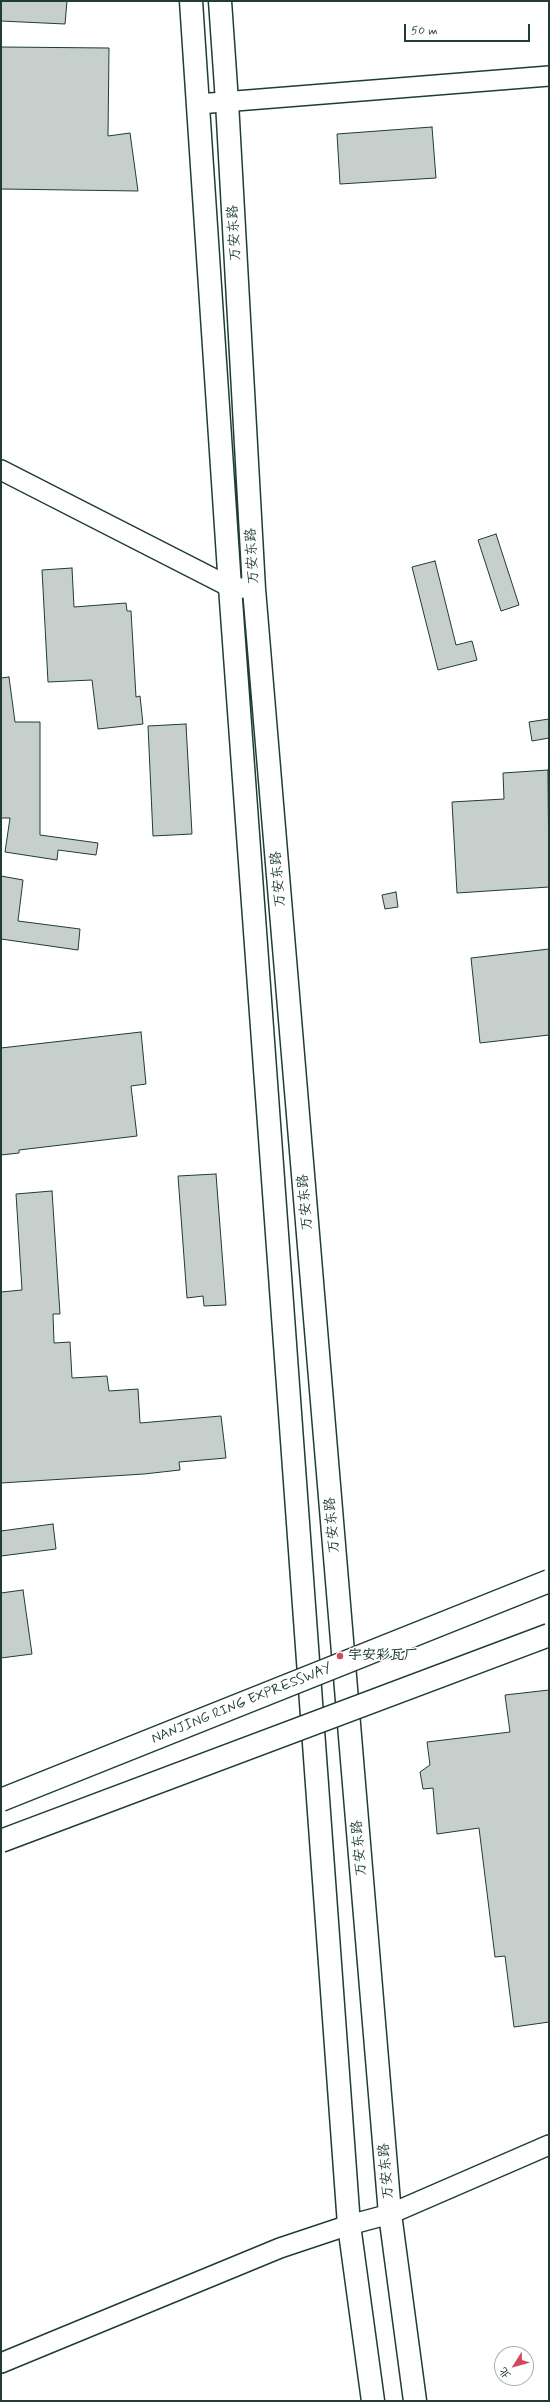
<!DOCTYPE html>
<meta charset="utf-8">
<style>
body{margin:0}
#map{position:relative;width:550px;height:2402px;overflow:hidden;background:#fff;font-family:Mynerve,"LXGW WenKai TC",sans-serif}
canvas{display:block}
.frame{position:absolute;inset:0;border:2px solid #1f3d34;pointer-events:none}
.north{position:absolute;left:494px;top:2346px;width:40px;height:40px;box-sizing:border-box;background:#fff;border:1px solid #a5b1ae;border-radius:50%;rotate:233deg;font-size:11px;font-weight:700;line-height:16px;text-align:center;color:#1f3d34}
.north::after{content:'';display:block;margin:auto;width:14px;height:18px;background:#d1495b;clip-path:polygon(50% 0,100% 100%,50% 72%,0 100%)}
.scale{position:absolute;left:404px;top:24px;width:126px;height:18px;box-sizing:border-box;border:2px solid #1f3d34;border-top:0;padding-left:5px;font-size:12px;line-height:14px;white-space:nowrap;color:#1f3d34;-webkit-text-stroke:3px #fff;paint-order:stroke}
</style>
<div id="map">
<canvas width="550" height="2402"></canvas>
<div class="frame"></div>
<div class="north">北</div>
<div class="scale">50 m</div>
</div>
<script>
const ctx = document.querySelector('canvas').getContext('2d');
ctx.lineJoin = 'round';
function fillPath(path, color) {
  ctx.fillStyle = color;
  ctx.fill(path, 'evenodd');
}
function toPath(rows) {
  const path = new Path2D();
  for (const r of rows) {
    path.moveTo(r[0], r[1]);
    for (let i = 2; i < r.length; i += 2) path.lineTo(r[i], r[i + 1]);
  }
  return path;
}
function trace(path, color, width, dash) {
  ctx.strokeStyle = color;
  ctx.lineWidth = width;
  ctx.lineCap = dash ? 'butt' : 'round';
  ctx.setLineDash(dash || []);
  ctx.stroke(path);
}
function write(font, color, halo, rows, align = 'center') {
  ctx.font = font + ' Mynerve,"LXGW WenKai TC",sans-serif';
  ctx.lineWidth = 3;
  ctx.setLineDash([]);
  ctx.textBaseline = 'middle';
  ctx.strokeStyle = halo;
  ctx.fillStyle = color;
  for (const [text, x, y, turn = 0] of rows) {
    ctx.save();
    ctx.translate(x, y);
    ctx.rotate((+turn || 0) * Math.PI / 180);
    ctx.textAlign = isNaN(turn) ? turn : align;
    if (halo) ctx.strokeText(text, 0, 0);
    ctx.fillText(text, 0, 0);
    ctx.restore();
  }
}
const building = toPath([
 [1,1,67,1,65,24,1,21,1,1],
 [1,47,109,48,108,136,130,133,138,191,1,189,1,47],
 [432,127,436,178,340,184,337,134,432,127],
 [496,534,519,605,501,611,478,540,496,534],
 [435,561,456,645,472,641,477,660,438,670,412,567,435,561],
 [72,568,74,607,126,603,127,611,131,611,136,697,140,696,143,724,98,729,92,680,48,682,42,570,72,568],
 [9,677,15,722,40,722,40,835,98,843,96,855,58,850,57,860,5,852,10,818,1,818,1,678,9,677],
 [549,719,549,738,532,741,529,722,549,719],
 [186,724,192,834,153,836,148,726,186,724],
 [548,770,549,887,457,893,452,802,504,799,503,773,548,770],
 [1,876,23,880,18,921,80,929,78,950,1,939,1,876],
 [396,892,398,907,385,909,382,895,396,892],
 [549,949,549,1035,480,1043,471,958,549,949],
 [141,1032,146,1084,131,1086,137,1136,19,1150,19,1153,1,1155,1,1048,141,1032],
 [216,1174,226,1305,204,1306,203,1296,187,1298,178,1176,216,1174],
 [52,1191,60,1314,53,1314,54,1343,70,1342,72,1378,107,1376,109,1391,138,1389,140,1423,221,1416,226,1458,179,1462,180,1470,144,1474,1,1483,1,1292,22,1290,16,1194,52,1191],
 [53,1524,56,1549,1,1556,1,1531,53,1524],
 [23,1590,32,1654,1,1658,1,1593,23,1590],
 [549,1690,549,2022,514,2027,505,1956,495,1957,479,1828,437,1834,433,1788,423,1789,420,1772,430,1765,427,1742,510,1732,505,1695,549,1690]
]);
const minor = toPath([
 [198,104,549,76],
 [1,470,230,587,254,589],
 [1,2363,280,2248,349,2225,390,2214,549,2145]
]);
const major = toPath([
 [191,1,230,587,349,2225,373,2401],
 [220,1,227,102,254,589,390,2214,415,2401]
]);
const highwayBridge = toPath([
 [1,1800,549,1581],
 [1,1841,549,1635]
]);
const markers = [
 [340,1656,4,"#d1495b"]
];
const streetNames = [
 ["万安东路",235,233,-93],
 ["万安东路",253,556,-93],
 ["万安东路",279,879,-95],
 ["万安东路",306,1202,-95],
 ["万安东路",333,1525,-95],
 ["NANJING RING EXPRESSWAY",242,1704,-22],
 ["万安东路",360,1848,-95],
 ["万安东路",387,2171,-95]
];
const poiNames = [
 ["宇安彩瓦厂",348,1656]
];
fillPath(building, '#c7cfcc');
trace(building, '#1f3d34', 1);
trace(minor, '#1f3d34', 22);
trace(major, '#1f3d34', 25);
trace(minor, '#fff', 19);
trace(major, '#fff', 22);
trace(highwayBridge, '#1f3d34', 25, []);
trace(highwayBridge, '#fff', 22);
for (const [x, y, r, color] of markers) {
  const dot = new Path2D();
  dot.arc(x, y, r, 0, 2 * Math.PI);
  ctx.fillStyle = color;
  ctx.fill(dot);
  trace(dot, '#fff', 1.5);
}
write('14px', '#1f3d34', '#fff', streetNames);
write('bold 14px', '#1f3d34', '#fff', poiNames, 'left');
</script>
